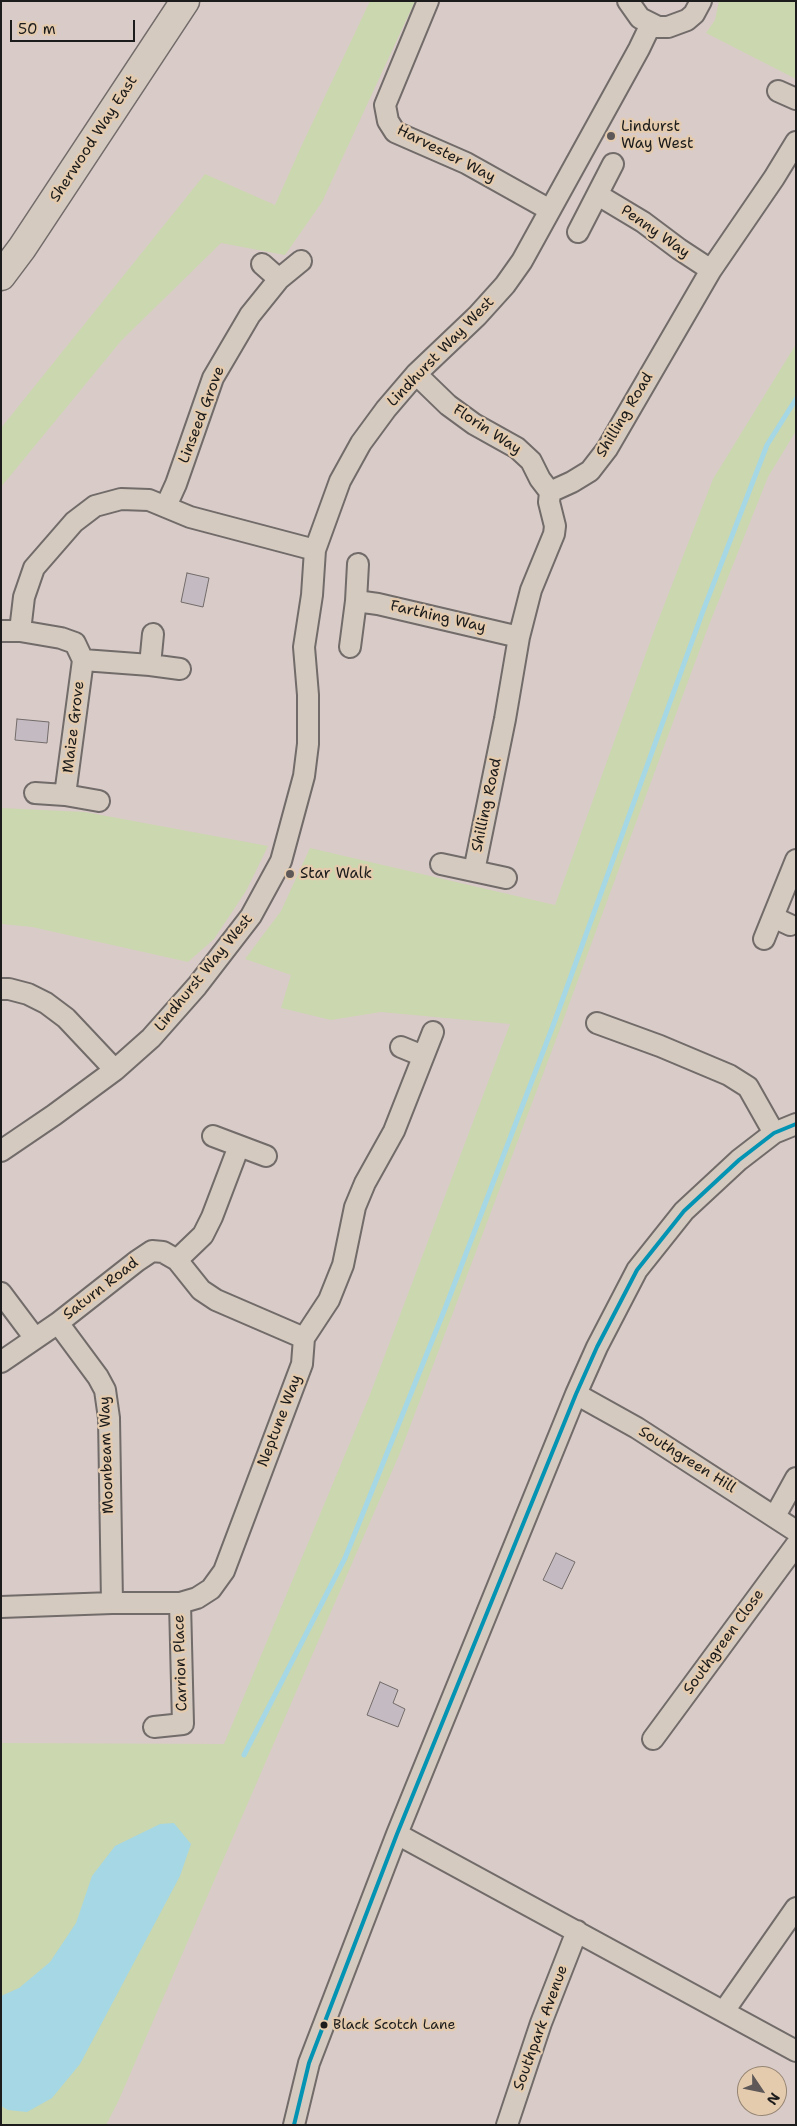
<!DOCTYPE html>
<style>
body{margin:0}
#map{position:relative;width:797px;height:2126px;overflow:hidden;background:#d9cbc8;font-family:"Shantell Sans",sans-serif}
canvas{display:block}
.frame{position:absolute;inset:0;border:2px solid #1c1c1c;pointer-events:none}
.north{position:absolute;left:737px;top:2066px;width:50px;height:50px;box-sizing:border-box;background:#e5cbad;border:1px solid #958573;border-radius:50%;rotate:124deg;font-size:14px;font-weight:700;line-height:20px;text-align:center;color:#1c1c1c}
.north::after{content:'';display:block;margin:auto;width:18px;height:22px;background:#5e5958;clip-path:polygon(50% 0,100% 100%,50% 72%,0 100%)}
.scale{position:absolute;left:10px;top:20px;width:125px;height:22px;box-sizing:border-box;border:2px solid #1c1c1c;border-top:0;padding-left:6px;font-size:15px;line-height:18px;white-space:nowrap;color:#1c1c1c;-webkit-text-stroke:4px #e5cbad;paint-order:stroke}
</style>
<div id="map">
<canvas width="797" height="2126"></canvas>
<div class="frame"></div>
<div class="north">N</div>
<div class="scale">50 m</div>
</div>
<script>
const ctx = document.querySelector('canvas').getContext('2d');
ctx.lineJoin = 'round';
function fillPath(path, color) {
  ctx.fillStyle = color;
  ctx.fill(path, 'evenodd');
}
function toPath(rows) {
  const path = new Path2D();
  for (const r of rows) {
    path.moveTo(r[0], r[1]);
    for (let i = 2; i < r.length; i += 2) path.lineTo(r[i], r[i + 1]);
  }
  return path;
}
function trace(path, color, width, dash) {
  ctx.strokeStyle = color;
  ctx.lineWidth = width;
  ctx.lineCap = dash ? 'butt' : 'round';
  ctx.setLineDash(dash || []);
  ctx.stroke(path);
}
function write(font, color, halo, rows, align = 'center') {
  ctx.font = font + ' "Shantell Sans",sans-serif';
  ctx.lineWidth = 4.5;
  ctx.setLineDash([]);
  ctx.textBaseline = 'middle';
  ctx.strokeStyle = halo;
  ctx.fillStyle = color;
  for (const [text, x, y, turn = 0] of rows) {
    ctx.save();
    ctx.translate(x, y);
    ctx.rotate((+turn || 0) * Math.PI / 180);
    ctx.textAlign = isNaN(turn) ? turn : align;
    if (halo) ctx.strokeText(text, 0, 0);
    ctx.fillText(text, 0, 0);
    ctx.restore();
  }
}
const green = toPath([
 [370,1,415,1,322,202,285,255,221,243,121,341,1,487,1,428,205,174,275,205,300,149],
 [719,1,796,1,796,79,706,33,715,20],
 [796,344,796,431,768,477,707,630,557,1037,400,1453,118,2102,106,2125,1,2125,1,1743,224,1744,369,1397,510,1024,381,1012,331,1020,281,1008,291,975,245,959,281,911,310,848,555,905,654,631,713,479],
 [1,808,85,812,268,846,246,891,214,939,188,962,32,927,1,924]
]);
const water = toPath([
 [174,1823,191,1844,180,1876,80,2064,52,2098,27,2112,8,2110,1,2106,1,1996,19,1988,50,1962,76,1923,92,1876,115,1846,160,1824]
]);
const stream = toPath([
 [244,1755,345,1558,446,1306,554,1023,703,611,767,445,796,399]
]);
const building = toPath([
 [187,573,209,578,203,607,181,602,187,573],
 [17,719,49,722,47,743,15,740,17,719],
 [556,1553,575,1562,562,1589,543,1580,556,1553],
 [380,1682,398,1690,393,1703,405,1709,398,1727,367,1715,380,1682]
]);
const minor = toPath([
 [428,1,385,105,388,121,395,132,466,163,550,210],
 [628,1,640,18,658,27,668,27,687,20,694,14,701,1],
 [778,91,796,99],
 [598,195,643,222,679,249,711,270],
 [578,232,613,164],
 [262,264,279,279],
 [416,374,448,405,474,424,517,448,531,461,540,479,550,492],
 [550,492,572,482,590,471,607,449,711,270,774,178,796,142],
 [166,506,176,484,213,378,250,315,279,279,301,261],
 [356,601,378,604,519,637],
 [1,631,20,631,61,638,75,643,83,660],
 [20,631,24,597,34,568,74,522,95,506,121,499,149,500,190,517,315,550],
 [350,647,356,601,358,564],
 [83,660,150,665,180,669],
 [150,665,153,634],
 [35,793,65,795,99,801],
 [65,795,83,660],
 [441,864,506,878],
 [474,871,505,719,519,637,531,590,554,534,555,526,549,502,550,492],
 [773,917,790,925],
 [764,939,796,860],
 [1,989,9,989,28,994,46,1003,66,1018,115,1070],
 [597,1023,660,1046,729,1075,748,1087,774,1133],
 [401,1047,423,1056],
 [213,1136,266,1156],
 [1,1151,54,1115,115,1070,151,1038,197,986,251,916,281,861,304,776,308,744,308,695,304,647,312,595,315,550,340,481,361,443,386,409,416,374,477,316,505,285,522,261,639,49,651,24],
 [177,1260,203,1235,212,1217,239,1146],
 [1,1293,34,1337],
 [58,1323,98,1377,105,1390,109,1418,112,1603],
 [1,1362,58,1323,137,1261,152,1251,163,1252,177,1260,201,1290,216,1300,304,1338],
 [576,1394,637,1428,796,1531],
 [775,1516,796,1478],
 [1,1607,112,1603,180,1603,197,1598,211,1589,224,1571,302,1364,304,1338,329,1300,343,1265,355,1207,365,1183,394,1131,433,1032],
 [154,1727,183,1724,180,1603],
 [653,1739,796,1545],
 [397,1834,796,2051],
 [724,2011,796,1908],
 [294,2125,309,2063,397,1834,576,1394,597,1347,637,1270,684,1211,739,1160,774,1133,796,1124],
 [507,2125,541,2023,577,1931]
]);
const trunk = toPath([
 [1,276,22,248,185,1]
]);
const bus1 = toPath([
 [294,2125,309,2063,397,1834,576,1394,597,1347,637,1270,684,1211,739,1160,774,1133,796,1124]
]);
const markers = [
 [611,136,5,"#5e5958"],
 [290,874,5,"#5e5958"],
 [324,2025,4.5,"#1c1c1c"]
];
const busNames = [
 ["Black Scotch Lane",333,2025]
];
const poiNames = [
 ["Lindurst",621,127],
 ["Way West",621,144],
 ["Star Walk",300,874]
];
const streetNames = [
 ["Sherwood Way East",94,139,-57],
 ["Harvester Way",446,154,27],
 ["Penny Way",655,232,35],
 ["Lindhurst Way West",441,352,-46],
 ["Linseed Grove",202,415,-69],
 ["Shilling Road",625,415,-59],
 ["Florin Way",487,430,33],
 ["Farthing Way",438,617,13],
 ["Maize Grove",74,727,-83],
 ["Shilling Road",487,805,-78],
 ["Lindhurst Way West",204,973,-51],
 ["Saturn Road",101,1289,-38],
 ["Neptune Way",280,1421,-69],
 ["Moonbeam Way",107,1455,-92],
 ["Southgreen Hill",687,1460,32],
 ["Southgreen Close",724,1642,-54],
 ["Carrion Place",181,1663,-92],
 ["Southpark Avenue",541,2028,-70]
];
fillPath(green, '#cbd7af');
fillPath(water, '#a6d7e4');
trace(stream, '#a6d7e4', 5);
fillPath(building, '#c4bbc2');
trace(building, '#716b69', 1);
trace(minor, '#716b69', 24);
trace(trunk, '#716b69', 31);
trace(minor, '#d4cac0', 20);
trace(trunk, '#d4cac0', 28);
trace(bus1, '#0494b3', 4);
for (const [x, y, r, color] of markers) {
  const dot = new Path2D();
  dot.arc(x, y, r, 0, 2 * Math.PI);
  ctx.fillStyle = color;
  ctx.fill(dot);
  trace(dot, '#e5cbad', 2);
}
write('14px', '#1c1c1c', '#e5cbad', busNames, 'left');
write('15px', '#1c1c1c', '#e5cbad', poiNames, 'left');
write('15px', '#1c1c1c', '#e5cbad', streetNames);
</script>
